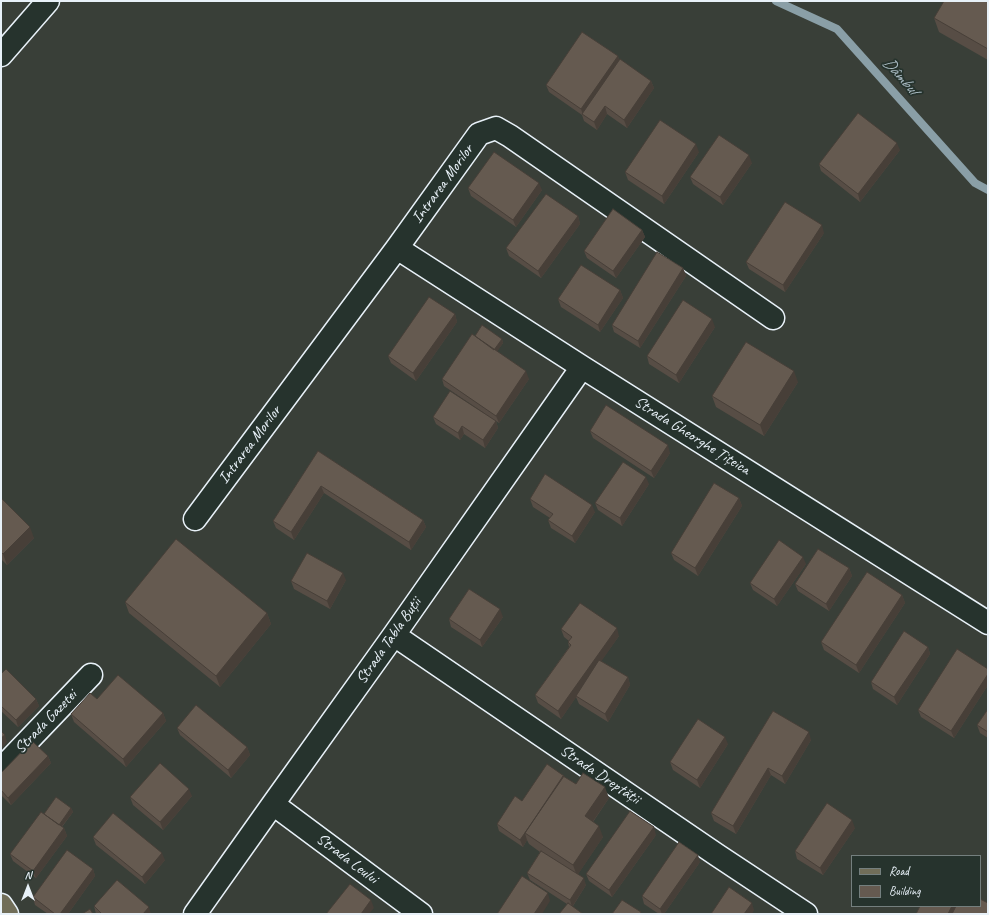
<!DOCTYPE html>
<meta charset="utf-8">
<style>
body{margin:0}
#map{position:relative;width:989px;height:915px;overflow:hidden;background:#393f38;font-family:Caveat,sans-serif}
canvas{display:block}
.frame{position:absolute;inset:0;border:2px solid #e8f1f8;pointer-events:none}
.legend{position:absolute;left:851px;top:855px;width:130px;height:52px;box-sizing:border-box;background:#26332d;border:1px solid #747f7e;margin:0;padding:5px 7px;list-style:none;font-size:12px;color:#e8f1f8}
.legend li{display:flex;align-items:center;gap:8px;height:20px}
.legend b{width:20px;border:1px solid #747f7e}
.north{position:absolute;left:8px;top:867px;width:40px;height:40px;-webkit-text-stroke:3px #26332d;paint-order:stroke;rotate:0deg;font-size:11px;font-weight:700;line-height:16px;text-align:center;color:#e8f1f8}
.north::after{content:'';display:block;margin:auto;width:14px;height:18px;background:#e8f1f8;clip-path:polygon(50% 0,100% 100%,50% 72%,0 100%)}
</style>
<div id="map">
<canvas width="989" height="915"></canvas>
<div class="frame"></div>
<ul class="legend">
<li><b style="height:5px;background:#716e59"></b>Road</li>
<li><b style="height:11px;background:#655a50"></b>Building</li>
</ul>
<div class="north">N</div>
</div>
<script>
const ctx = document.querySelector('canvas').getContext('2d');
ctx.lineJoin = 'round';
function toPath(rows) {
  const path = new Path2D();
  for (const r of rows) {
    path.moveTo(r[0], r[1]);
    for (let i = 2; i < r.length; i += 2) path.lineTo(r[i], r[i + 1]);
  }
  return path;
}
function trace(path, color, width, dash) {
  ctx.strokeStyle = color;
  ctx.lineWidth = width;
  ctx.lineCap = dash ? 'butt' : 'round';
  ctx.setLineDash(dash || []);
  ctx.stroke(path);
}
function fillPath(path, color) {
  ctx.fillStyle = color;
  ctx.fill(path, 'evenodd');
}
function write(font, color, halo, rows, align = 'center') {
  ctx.font = font + ' Caveat,sans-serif';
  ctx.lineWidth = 3.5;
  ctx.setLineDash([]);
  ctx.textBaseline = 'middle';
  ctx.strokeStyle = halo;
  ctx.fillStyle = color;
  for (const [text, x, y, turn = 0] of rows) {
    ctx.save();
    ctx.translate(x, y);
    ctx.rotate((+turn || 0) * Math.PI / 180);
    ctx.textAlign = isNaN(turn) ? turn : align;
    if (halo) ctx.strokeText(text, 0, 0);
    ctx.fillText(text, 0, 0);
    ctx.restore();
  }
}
const stream = toPath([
 [776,1,837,29,975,183,988,190]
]);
const minor = toPath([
 [1,55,48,1],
 [397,248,582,367,988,623],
 [195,519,397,248,479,134,496,128,510,136,773,318],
 [394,635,717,855,806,914],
 [1,769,91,675],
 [273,804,421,914],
 [195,914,273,804,394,635,582,367]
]);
const major = toPath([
 [1,905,7,914]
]);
const wall = toPath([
 [988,1,988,60,939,32,934,18],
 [618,56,619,60,651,81,654,88,627,128,607,114,597,130,584,121,582,115,549,92,546,85],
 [900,150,860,202,821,171,819,164],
 [699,152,664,204,628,180,625,172],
 [752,163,723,205,693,184,690,177],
 [468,188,542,190,516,227,471,196],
 [578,216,580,224,541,278,509,256,506,248],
 [642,230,645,237,616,278,587,258,584,251],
 [824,233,785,292,749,269,746,262],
 [683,268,686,276,640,348,614,332,612,325],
 [620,290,623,298,600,332,561,307,558,299],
 [455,314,457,322,416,381,391,363,388,356],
 [715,327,679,383,649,364,647,356],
 [475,336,502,339,503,343,497,351,529,379,499,423,496,421,498,428,485,448,464,434,460,440,436,424,433,417,484,413,444,386,442,379],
 [798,382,764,436,716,407,712,396],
 [590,431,670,453,654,478,593,438],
 [318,451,423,520,426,527,411,550,324,493,294,540,276,528,273,521],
 [649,484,622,526,598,510,595,503],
 [1,498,34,538,7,565,1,559],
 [739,498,742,506,698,576,674,560,671,553],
 [530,499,595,512,575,543,551,528,548,520,550,518,533,507],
 [806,564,777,606,753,590,750,583],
 [849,568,852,576,829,611,798,591,795,584],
 [346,580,330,609,294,589,291,581],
 [902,595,905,603,859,673,824,650,821,642],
 [125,602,267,613,271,624,220,687,129,613],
 [503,617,482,647,451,627,449,619],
 [561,629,619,636,601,661,628,677,630,685,608,722,579,704,576,697,561,719,538,703,535,695,569,647,568,642,569,641,564,637],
 [928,647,930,654,897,705,873,689,871,682],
 [988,669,988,685,954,738,921,717,918,710],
 [1,674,36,699,39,706,18,727,1,711],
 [988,709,988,738,980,733,977,725],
 [773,711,811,740,785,784,771,775,736,834,714,821,711,813],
 [163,713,166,721,126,767,74,722,71,714],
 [177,728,247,747,250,755,231,778,180,735],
 [728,744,700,788,673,770,670,762],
 [48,756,51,763,11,805,1,795,1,773],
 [564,776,564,777,576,784,609,798,593,822,603,837,578,874,586,885,573,906,567,904,530,880,527,873,540,852,529,844,527,840,523,847,499,831,497,824,522,801],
 [192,796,163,830,133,805,130,797],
 [71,808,73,812,62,827,64,828,67,836,36,878,13,861,10,854,44,814],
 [855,828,823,875,797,859,795,851],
 [656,835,612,897,589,881,586,874],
 [93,837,165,860,145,884,96,845],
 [700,862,664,914,659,914,644,904,642,896],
 [93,869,95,876,68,914,48,914,35,905,33,897],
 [94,906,151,914,96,914]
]);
const shadedWall = toPath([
 [618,56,620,63,583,115,581,109],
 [651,81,654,88,627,128,624,120],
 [605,106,607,114,597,130,594,122],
 [897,143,900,150,860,202,858,194],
 [696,144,699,152,664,204,662,196],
 [749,155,752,163,723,205,720,197],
 [539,183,542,190,516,227,513,220],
 [578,216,580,224,541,278,538,271],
 [822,225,824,233,785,292,783,285],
 [642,230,645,237,616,278,613,271],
 [683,268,686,276,640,348,638,341],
 [620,290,623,298,600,332,598,325],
 [455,314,457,322,416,381,413,373],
 [712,319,715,327,679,383,676,375],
 [502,339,503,343,495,355,493,351],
 [526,371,529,379,499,423,496,416],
 [794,371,798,382,764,436,760,425],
 [496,421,498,428,485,448,483,440],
 [462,426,464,434,460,440,458,433],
 [668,445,670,453,654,478,651,471],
 [646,477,649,484,622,526,620,518],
 [321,486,324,493,294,540,291,532],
 [739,498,742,506,698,576,695,568],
 [592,505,595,512,575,543,572,536],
 [423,520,426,527,411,550,409,542],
 [30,527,34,538,7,565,3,554],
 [803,557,806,564,777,606,774,599],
 [849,568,852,576,829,611,826,604],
 [343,573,346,580,330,609,327,601],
 [902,595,905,603,859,673,856,665],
 [500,609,503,617,482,647,480,640],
 [267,613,271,624,220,687,216,676],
 [617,628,619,636,561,719,558,711],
 [928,647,930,654,897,705,894,697],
 [988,674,988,685,954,738,951,731],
 [628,677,630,685,608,722,605,714],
 [36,699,39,706,18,727,16,720],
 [163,713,166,721,126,767,123,759],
 [809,732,811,740,785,784,782,776],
 [5,735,7,742,1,749,1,738],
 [725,737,728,744,700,788,697,780],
 [247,747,250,755,231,778,228,770],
 [48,756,51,763,11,805,8,798],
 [768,768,771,775,736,834,733,826],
 [564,776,566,783,525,833,527,840,523,847,520,840],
 [605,787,609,798,589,827,585,816],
 [189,789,192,796,163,830,160,822],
 [71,808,73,812,59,830,58,827],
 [852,820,855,828,823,875,820,868],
 [599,826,603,837,577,876,573,865],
 [654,827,656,835,612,897,609,890],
 [64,828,67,836,36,878,33,871],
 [162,853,165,860,145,884,142,877],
 [698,855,700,862,664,914,662,914,660,909],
 [93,869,95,876,68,914,60,914],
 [584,878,586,885,572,907,570,900],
 [548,893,550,901,542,914,534,914],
 [371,900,374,908,369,914,361,914],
 [752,903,754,910,752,914,744,914],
 [952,906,959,906,954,914,948,914],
 [149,907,151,914,143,914]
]);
const building = toPath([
 [944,1,988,1,988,49,934,18,944,1],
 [582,32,618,56,581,109,546,85,582,32],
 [620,59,651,81,624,120,605,106,594,122,582,114,620,59],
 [858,113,897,143,858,194,819,164,858,113],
 [660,120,696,144,662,196,625,172,660,120],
 [719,135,749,155,720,197,690,177,719,135],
 [494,152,539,183,513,220,468,188,494,152],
 [546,194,578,216,538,271,506,248,546,194],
 [785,202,822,225,783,285,746,262,785,202],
 [613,209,642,230,613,271,584,251,613,209],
 [657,252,683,268,638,341,612,325,657,252],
 [581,265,620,290,598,325,558,299,581,265],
 [429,297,455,314,413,373,388,356,429,297],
 [683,300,712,319,676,375,647,356,683,300],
 [482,325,502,339,494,350,475,336,482,325],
 [472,334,526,371,496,416,442,379,472,334],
 [746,342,794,371,760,425,712,396,746,342],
 [450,391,496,421,483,440,462,426,458,433,433,417,450,391],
 [606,405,668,445,651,471,590,431,606,405],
 [318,451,423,520,409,542,321,486,291,532,273,521,318,451],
 [623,462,646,477,620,518,595,503,623,462],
 [545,474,592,505,572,536,548,520,553,514,530,499,545,474],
 [714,483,739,498,695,568,671,553,714,483],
 [1,498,30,527,3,554,1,552,1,498],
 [176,539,267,613,216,676,125,602,176,539],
 [779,540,803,557,774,599,750,583,779,540],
 [818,549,849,568,826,604,795,584,818,549],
 [307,553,343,573,327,601,291,581,307,553],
 [867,572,902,595,856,665,821,642,867,572],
 [469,589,500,609,480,640,449,619,469,589],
 [580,603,617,628,558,711,535,695,571,645,568,642,572,637,561,629,580,603],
 [904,631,928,647,894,697,871,682,904,631],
 [957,649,988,669,988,674,951,731,918,710,957,649],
 [599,660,628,677,605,714,576,696,599,660],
 [6,669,36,699,16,720,1,706,1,674,6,669],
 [118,675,163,713,123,759,71,714,90,693,97,699,118,675],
 [196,705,247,747,228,770,177,728,196,705],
 [988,709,988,732,977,725,988,709],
 [773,711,809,732,782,776,768,768,733,826,711,813,773,711],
 [698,719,725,737,697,780,670,762,698,719],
 [1,731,5,735,1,738,1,731],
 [32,741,48,756,8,798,1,790,1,773,32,741],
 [160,763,189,789,160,822,130,797,160,763],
 [547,764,564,776,520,840,497,824,515,796,522,801,547,764],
 [583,773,605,787,585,816,599,826,573,865,525,833,563,776,576,784,583,773],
 [56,797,71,808,59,825,44,814,56,797],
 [827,803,852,820,820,868,795,851,827,803],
 [630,811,654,827,609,890,586,874,630,811],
 [41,812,64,828,33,871,10,854,41,812],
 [113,813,162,853,142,877,93,837,113,813],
 [679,842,698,855,660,909,642,896,679,842],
 [67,850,93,869,60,914,55,914,33,897,67,850],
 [541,851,584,878,570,900,527,873,541,851],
 [522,876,548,893,534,914,497,914,522,876],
 [117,880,149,907,143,914,102,914,94,906,117,880],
 [350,884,371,900,361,914,326,914,350,884],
 [729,887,752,903,744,914,711,914,729,887],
 [980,899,988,903,988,914,952,914,956,906,980,906,980,899],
 [622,900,641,912,640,914,612,914,622,900],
 [568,903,583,914,559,914,568,903],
 [920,906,952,906,948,914,916,914,920,906],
 [90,909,93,914,82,914,90,909]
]);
const streetNames = [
 ["Intrarea Morilor",443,184,-54],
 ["Strada Gheorghe Țițeica",692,436,32],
 ["Intrarea Morilor",250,445,-53],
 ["Strada Tabla Buții",389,641,-55],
 ["Strada Gazetei",46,722,-46],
 ["Strada Dreptății",600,775,34],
 ["Strada Leului",347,859,37]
];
const waterNames = [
 ["Dâmbul",900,76,48]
];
trace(stream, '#8a9fa7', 8);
trace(minor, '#e8f1f8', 25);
trace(major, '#e8f1f8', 25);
trace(minor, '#26332d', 22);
trace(major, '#716e59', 22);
fillPath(wall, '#574d45');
fillPath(shadedWall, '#473f38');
fillPath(building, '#655a50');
trace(building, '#473f38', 1);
write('16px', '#e8f1f8', '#26332d', streetNames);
write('italic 17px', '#a9bac2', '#26332d', waterNames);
</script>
